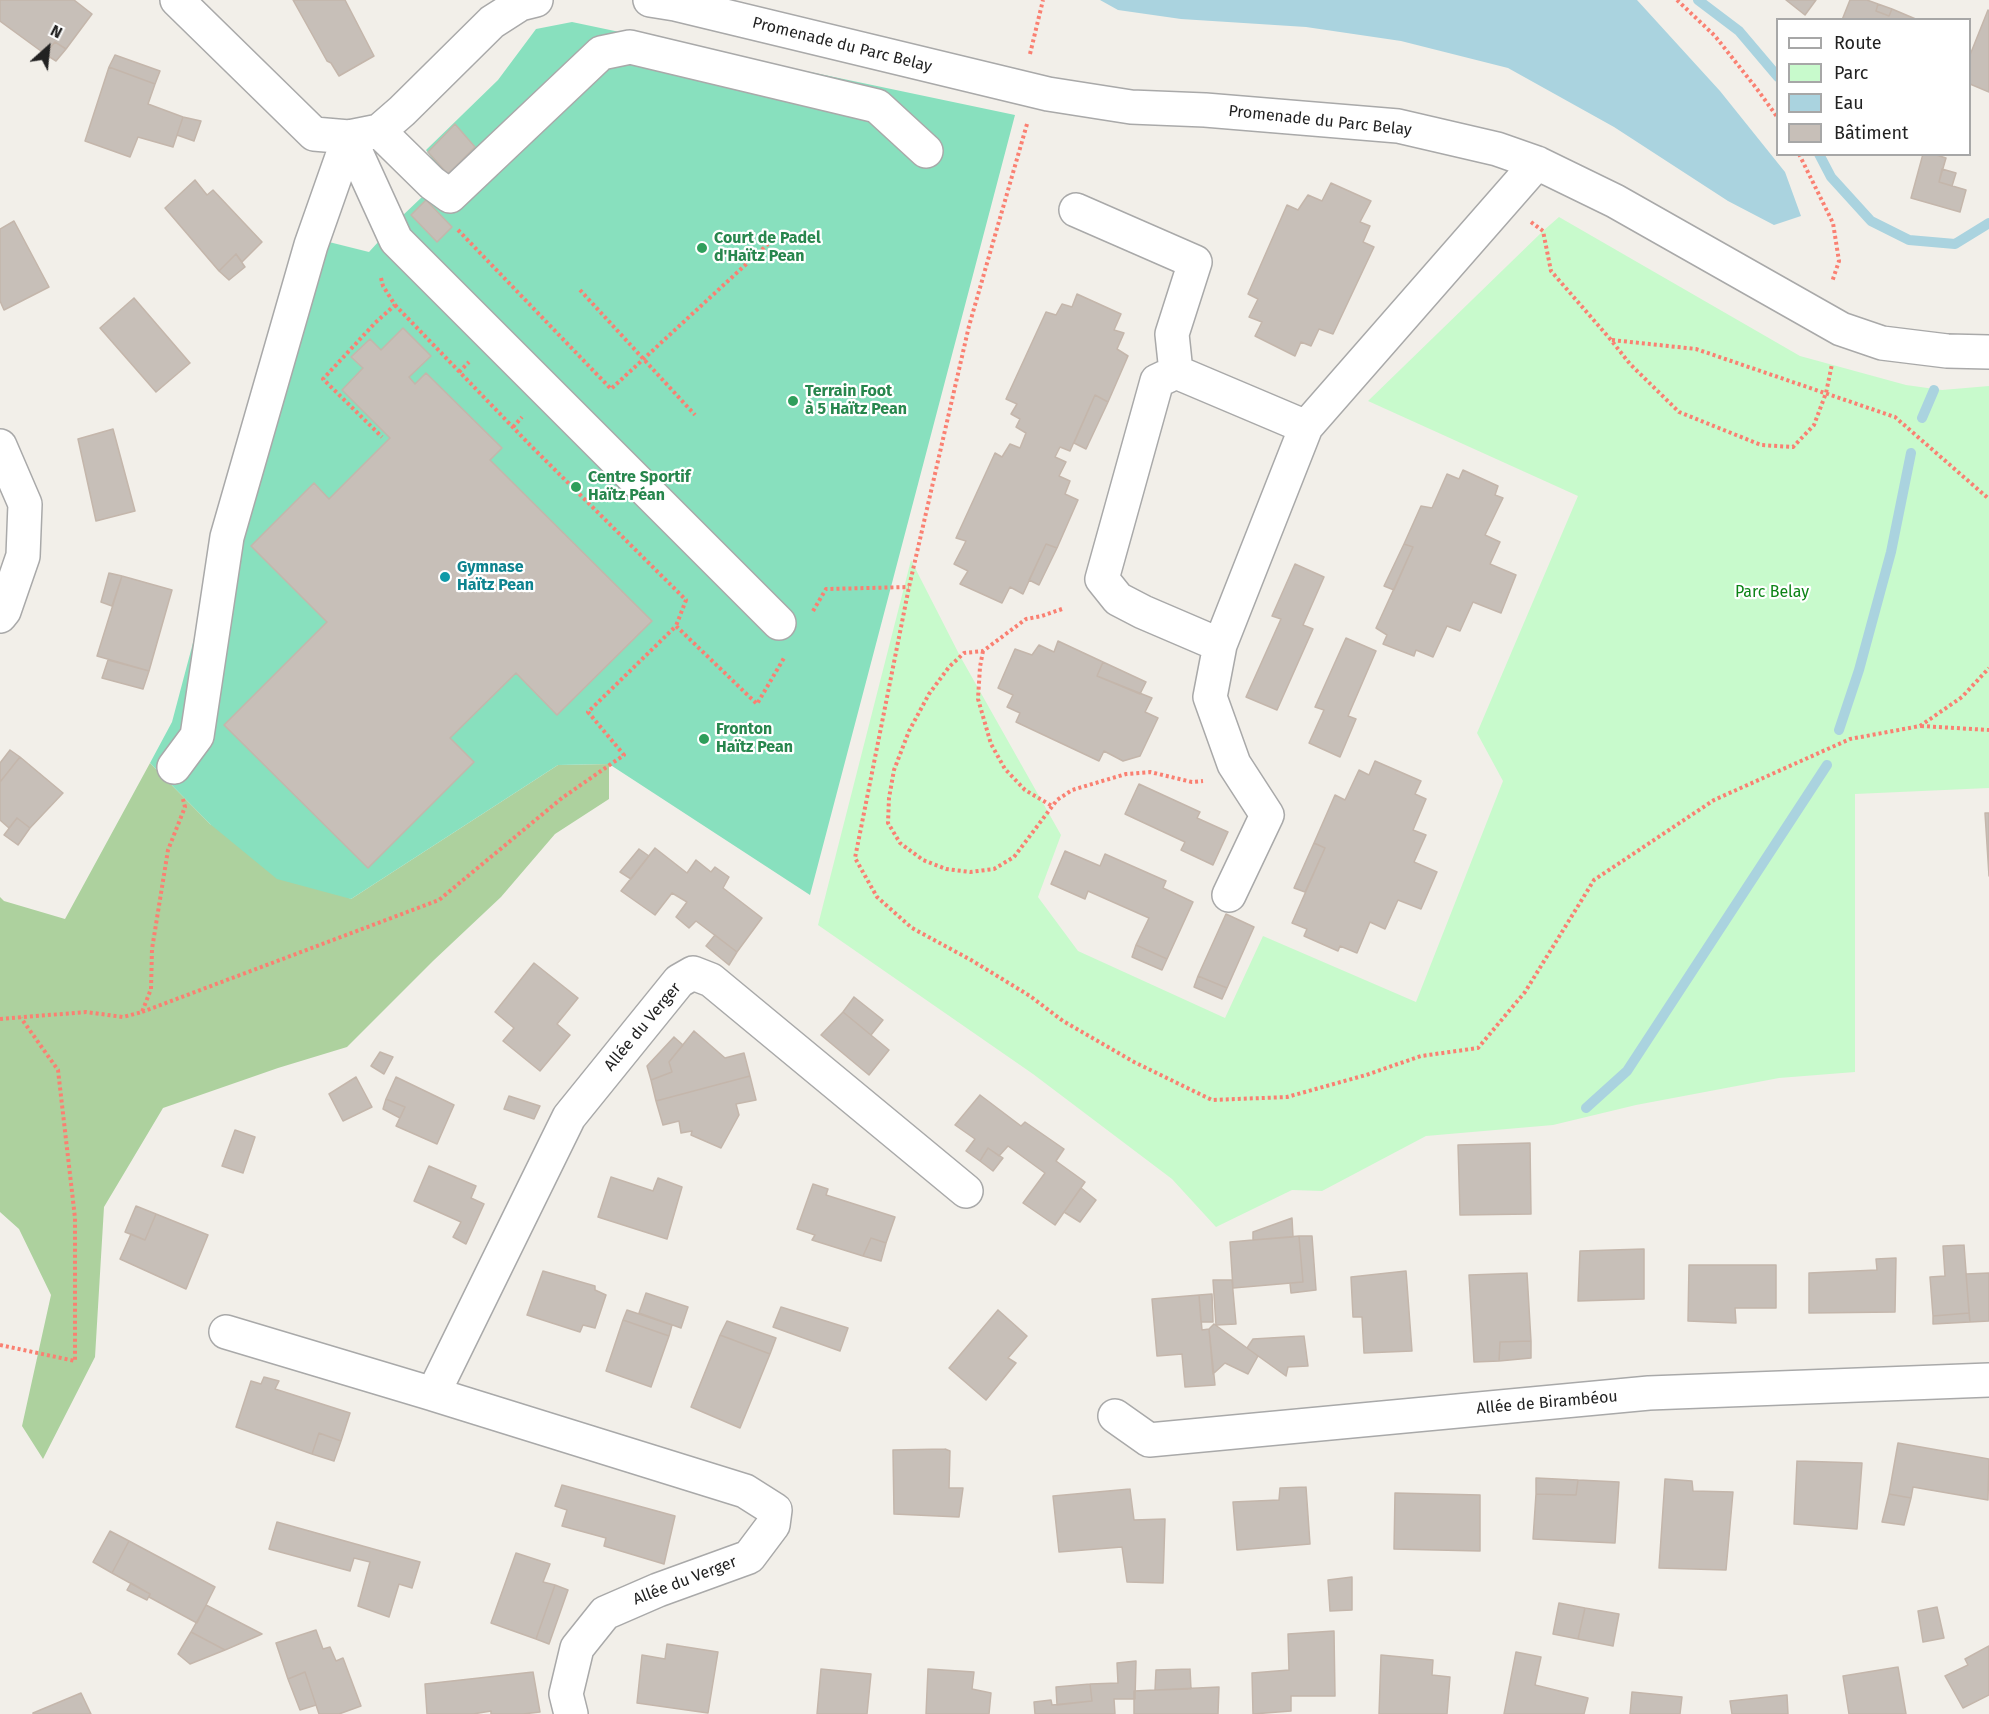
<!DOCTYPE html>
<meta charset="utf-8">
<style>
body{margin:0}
#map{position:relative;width:1989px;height:1714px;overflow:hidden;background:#f2efe9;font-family:"Fira Sans",sans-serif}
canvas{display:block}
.legend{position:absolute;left:1776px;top:18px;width:195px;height:138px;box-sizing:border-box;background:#fff;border:2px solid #a7a7a7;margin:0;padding:8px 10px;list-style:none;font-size:18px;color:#222}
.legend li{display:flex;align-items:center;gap:12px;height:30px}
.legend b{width:30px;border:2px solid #a7a7a7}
.north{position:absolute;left:18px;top:18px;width:60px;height:60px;-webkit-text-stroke:4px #fff;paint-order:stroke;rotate:27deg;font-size:16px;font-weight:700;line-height:24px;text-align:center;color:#222}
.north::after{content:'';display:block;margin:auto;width:21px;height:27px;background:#222;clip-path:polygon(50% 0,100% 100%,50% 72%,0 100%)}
</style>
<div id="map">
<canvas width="1989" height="1714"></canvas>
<ul class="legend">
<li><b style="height:8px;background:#fff"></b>Route</li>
<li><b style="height:16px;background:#c8facc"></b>Parc</li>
<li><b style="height:16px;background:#aad3df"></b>Eau</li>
<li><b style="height:16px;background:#c7bfb8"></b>Bâtiment</li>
</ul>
<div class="north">N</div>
</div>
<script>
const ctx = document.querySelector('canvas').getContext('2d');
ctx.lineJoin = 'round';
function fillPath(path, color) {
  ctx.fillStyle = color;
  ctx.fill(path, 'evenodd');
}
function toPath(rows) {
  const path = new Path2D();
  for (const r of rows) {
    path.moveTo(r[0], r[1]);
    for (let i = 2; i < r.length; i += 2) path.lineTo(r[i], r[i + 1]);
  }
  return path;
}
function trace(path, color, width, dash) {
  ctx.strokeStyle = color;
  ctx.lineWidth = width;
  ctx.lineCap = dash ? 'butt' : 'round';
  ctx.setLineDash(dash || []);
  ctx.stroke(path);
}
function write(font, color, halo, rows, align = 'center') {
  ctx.font = font + ' "Fira Sans",sans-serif';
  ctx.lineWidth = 4.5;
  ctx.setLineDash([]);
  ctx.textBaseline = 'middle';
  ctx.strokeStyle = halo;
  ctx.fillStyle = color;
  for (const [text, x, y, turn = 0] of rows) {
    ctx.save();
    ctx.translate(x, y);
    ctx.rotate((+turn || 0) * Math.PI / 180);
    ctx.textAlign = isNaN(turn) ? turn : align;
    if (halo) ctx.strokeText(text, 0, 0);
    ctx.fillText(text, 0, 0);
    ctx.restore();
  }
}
const forest = toPath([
 [150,763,210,824,351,899,558,765,609,764,609,799,555,834,501,897,433,961,347,1047,278,1068,163,1108,104,1207,95,1357,43,1459,22,1426,51,1295,19,1229,0,1212,0,897,4,901,65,919]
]);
const park = toPath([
 [1559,217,1800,356,1906,385,1942,390,1989,386,1989,788,1855,794,1855,1072,1779,1078,1636,1105,1553,1125,1426,1136,1322,1191,1292,1190,1216,1227,1172,1179,1033,1074,818,925,911,560,960,656,1061,835,1038,897,1078,951,1225,1018,1263,936,1416,1002,1503,781,1477,733,1578,496,1368,401,1543,231]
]);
const pitch = toPath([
 [572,22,1015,115,810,895,609,764,558,765,351,899,277,879,210,824,150,763,172,722,301,235,369,252,401,217,444,176,426,150,498,80,536,29]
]);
const water = toPath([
 [1100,0,1637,0,1720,91,1785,172,1801,216,1774,225,1728,201,1614,127,1508,68,1401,41,1306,27,1181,19,1118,10]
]);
const stream = toPath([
 [1698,0,1739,31,1778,77],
 [1819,154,1831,177,1871,221,1909,240,1955,244,1989,223],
 [1922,418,1934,390],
 [1839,730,1859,670,1891,552,1911,453],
 [1586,1108,1627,1071,1827,765]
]);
const building = toPath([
 [0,0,74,0,92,14,66,49,55,42,45,54,0,21,0,0],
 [293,0,345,0,374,56,339,76,331,63,327,61,293,0],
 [1786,0,1816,0,1805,15,1786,0],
 [1850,0,1867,0,1878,4,1876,11,1889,16,1892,9,1918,20,1842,20,1850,0],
 [1878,4,1892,9,1889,16,1876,11,1878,4],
 [1988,10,1989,11,1989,92,1970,84,1970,55,1988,10],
 [55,42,66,49,56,61,45,54,55,42],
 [115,55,160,71,155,84,109,67,115,55],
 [109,67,155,84,148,104,183,117,173,147,138,137,130,157,85,141,109,67],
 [183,117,201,121,194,141,177,135,183,117],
 [455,124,475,147,448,174,428,152,455,124],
 [1923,154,1933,154,1946,158,1939,182,1966,190,1960,212,1911,198,1923,154],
 [1942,169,1956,173,1952,186,1939,182,1942,169],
 [195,180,207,195,213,190,262,242,242,262,236,254,219,271,165,208,195,180],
 [1331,183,1371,201,1360,222,1370,226,1363,242,1374,247,1333,334,1319,329,1311,346,1301,342,1295,356,1255,336,1262,322,1249,317,1258,299,1248,294,1287,205,1298,210,1308,195,1322,201,1331,183],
 [426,200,452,227,437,242,411,215,426,200],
 [14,221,49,287,4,310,0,301,0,229,14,221],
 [236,254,245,267,229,280,219,271,236,254],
 [1077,294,1121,314,1114,330,1124,333,1117,349,1128,356,1108,402,1095,395,1070,451,1060,447,1055,457,1066,462,1059,476,1070,481,1065,494,1078,500,1057,548,1046,544,1023,594,1010,587,1002,603,960,584,968,571,954,564,966,541,956,538,995,453,1002,457,1010,444,1020,448,1026,433,1016,427,1020,419,1011,414,1017,404,1006,399,1046,312,1056,315,1062,304,1072,307,1077,294],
 [134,298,190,363,156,392,100,328,134,298],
 [403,328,431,356,409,377,415,384,426,373,502,448,490,460,652,621,557,715,516,673,450,738,474,762,368,868,224,725,327,622,251,546,314,483,329,499,390,438,342,390,363,368,351,357,370,339,381,350,403,328],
 [1095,395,1108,402,1086,449,1074,443,1095,395],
 [113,429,135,511,96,521,78,439,113,429],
 [1463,470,1498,486,1495,495,1503,498,1485,535,1500,542,1490,564,1516,575,1501,613,1473,602,1460,631,1447,626,1433,657,1416,650,1414,656,1383,644,1387,635,1376,628,1413,547,1404,544,1421,506,1432,508,1447,474,1459,479,1463,470],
 [1046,544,1057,548,1039,585,1029,580,1046,544],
 [1404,544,1413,547,1394,590,1384,586,1404,544],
 [1295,564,1324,577,1303,625,1313,629,1277,710,1246,697,1281,619,1272,616,1295,564],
 [109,573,122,576,112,606,101,602,109,573],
 [122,576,172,590,149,671,97,656,122,576],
 [1346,638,1376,651,1348,716,1356,719,1340,757,1309,743,1324,710,1315,707,1346,638],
 [1058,641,1103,662,1097,676,1152,698,1145,712,1158,718,1140,756,1123,761,1104,751,1099,761,1016,722,1020,713,1007,707,1013,695,998,688,1015,649,1032,655,1039,645,1054,652,1058,641],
 [108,660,149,671,143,689,102,678,108,660],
 [1103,662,1146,682,1140,694,1097,676,1103,662],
 [10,750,20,757,0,782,0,763,10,750],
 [20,757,63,793,30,828,17,818,9,828,0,820,0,782,20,757],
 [1375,761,1421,781,1415,794,1426,799,1413,830,1426,835,1414,862,1437,872,1421,909,1398,900,1385,929,1370,922,1357,953,1340,946,1338,951,1304,936,1307,929,1292,923,1325,848,1314,843,1335,795,1345,800,1359,770,1369,775,1375,761],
 [1139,784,1200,812,1197,818,1228,832,1213,865,1181,850,1185,842,1125,814,1139,784],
 [1985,813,1989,813,1989,876,1985,813],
 [17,818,30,828,18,845,4,835,17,818],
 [1314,843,1325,848,1305,892,1294,888,1314,843],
 [655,848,687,873,696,860,711,872,715,867,729,877,723,888,762,918,737,952,696,921,689,928,676,917,687,902,672,893,655,915,621,891,655,848],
 [639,849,649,856,631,879,620,872,639,849],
 [1065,851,1100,866,1105,854,1166,881,1163,888,1193,902,1167,959,1136,945,1149,918,1088,891,1085,899,1051,884,1065,851],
 [1226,914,1254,927,1227,988,1198,976,1226,914],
 [715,935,737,952,729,965,706,946,715,935],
 [1136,945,1167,959,1162,970,1132,957,1136,945],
 [534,963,578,998,557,1024,570,1035,540,1071,503,1041,514,1028,495,1012,534,963],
 [1198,976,1227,988,1222,999,1194,987,1198,976],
 [854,997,883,1020,871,1035,843,1012,854,997],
 [843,1012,889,1050,869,1075,821,1035,843,1012],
 [694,1031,725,1058,744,1053,750,1076,656,1101,651,1080,672,1072,669,1062,694,1031],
 [674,1037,683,1045,669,1062,672,1072,651,1080,647,1066,674,1037],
 [380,1052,393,1057,384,1074,371,1066,380,1052],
 [750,1076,756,1100,736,1104,739,1115,721,1148,691,1135,692,1131,681,1133,679,1121,663,1125,656,1101,750,1076],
 [356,1077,372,1107,343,1121,329,1094,356,1077],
 [396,1077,454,1105,437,1144,396,1126,405,1107,386,1099,396,1077],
 [980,1095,1021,1126,1025,1122,1064,1149,1056,1161,1085,1182,1055,1225,1023,1203,1045,1173,1008,1146,999,1156,988,1148,980,1161,966,1151,975,1139,955,1125,980,1095],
 [509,1096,540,1106,534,1119,504,1109,509,1096],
 [386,1099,405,1107,400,1118,383,1109,386,1099],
 [235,1130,255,1137,243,1173,222,1166,235,1130],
 [1530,1143,1531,1214,1460,1215,1458,1145,1530,1143],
 [988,1148,1003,1158,993,1171,980,1161,988,1148],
 [429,1166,476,1186,471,1198,484,1204,466,1244,453,1237,461,1222,414,1201,429,1166],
 [611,1177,653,1191,658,1178,682,1187,667,1239,598,1217,611,1177],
 [813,1184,828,1189,826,1195,895,1217,886,1243,871,1238,863,1256,812,1240,815,1235,797,1229,813,1184],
 [1081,1188,1096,1200,1080,1222,1064,1212,1081,1188],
 [136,1206,156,1214,145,1240,125,1232,136,1206],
 [156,1214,208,1235,186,1289,120,1259,131,1234,145,1240,156,1214],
 [1292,1218,1293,1237,1253,1240,1253,1232,1292,1218],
 [1299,1236,1303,1282,1233,1288,1230,1242,1299,1236],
 [1299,1236,1312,1236,1316,1290,1291,1293,1290,1283,1303,1282,1299,1236],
 [871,1238,886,1243,881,1261,863,1256,871,1238],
 [1964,1245,1969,1313,1933,1316,1930,1277,1945,1276,1943,1246,1964,1245],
 [1644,1249,1644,1299,1578,1301,1580,1251,1644,1249],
 [1896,1258,1895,1312,1809,1313,1809,1273,1877,1270,1876,1259,1896,1258],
 [1689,1265,1776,1265,1776,1308,1735,1308,1736,1323,1688,1321,1689,1265],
 [543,1271,595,1286,595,1290,606,1295,595,1328,583,1325,580,1332,527,1315,543,1271],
 [1406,1271,1412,1351,1364,1353,1362,1317,1353,1317,1351,1277,1406,1271],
 [1527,1273,1531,1341,1500,1342,1499,1361,1474,1362,1469,1275,1527,1273],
 [1989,1273,1989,1321,1970,1322,1966,1274,1989,1273],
 [1213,1280,1232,1280,1236,1324,1216,1325,1213,1280],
 [646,1293,688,1307,681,1328,639,1313,646,1293],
 [1212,1294,1213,1322,1201,1322,1199,1295,1212,1294],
 [1199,1295,1202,1330,1209,1329,1215,1385,1185,1387,1182,1354,1157,1356,1152,1299,1199,1295],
 [781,1307,848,1328,840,1351,773,1327,781,1307],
 [627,1310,672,1325,669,1336,623,1320,627,1310],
 [998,1310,1027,1336,1008,1358,1016,1363,986,1400,949,1368,998,1310],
 [1969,1313,1970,1322,1933,1324,1933,1316,1969,1313],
 [623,1320,669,1336,651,1387,606,1371,623,1320],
 [727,1321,776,1338,770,1354,720,1335,727,1321],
 [1214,1324,1258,1356,1248,1374,1225,1363,1213,1374,1209,1329,1214,1324],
 [720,1335,770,1354,740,1428,691,1407,720,1335],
 [1304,1336,1308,1366,1288,1367,1286,1376,1247,1348,1253,1339,1304,1336],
 [1531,1341,1531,1358,1499,1361,1500,1342,1531,1341],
 [264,1377,279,1381,275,1389,350,1413,341,1441,319,1433,312,1454,236,1427,251,1381,261,1384,264,1377],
 [319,1433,341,1441,334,1461,312,1454,319,1433],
 [1898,1443,1989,1459,1988,1500,1913,1487,1911,1498,1889,1494,1898,1443],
 [945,1449,950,1451,949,1488,963,1488,959,1517,894,1514,893,1450,945,1449],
 [1797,1461,1862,1463,1857,1529,1794,1524,1797,1461],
 [1536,1478,1578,1480,1576,1495,1536,1494,1536,1478],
 [1665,1479,1692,1481,1693,1491,1733,1492,1726,1570,1659,1568,1665,1479],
 [1578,1480,1619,1482,1615,1543,1533,1539,1536,1494,1576,1495,1578,1480],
 [562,1485,675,1516,664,1564,604,1546,606,1538,562,1526,567,1510,555,1506,562,1485],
 [1306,1487,1310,1544,1237,1550,1233,1502,1279,1500,1280,1488,1306,1487],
 [1130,1489,1134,1520,1165,1519,1163,1583,1127,1582,1122,1547,1059,1552,1053,1496,1130,1489],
 [1395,1493,1480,1495,1480,1551,1394,1549,1395,1493],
 [1889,1494,1911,1498,1904,1525,1882,1522,1889,1494],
 [277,1522,420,1562,412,1588,399,1584,389,1617,358,1606,370,1562,354,1558,350,1571,269,1549,277,1522],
 [110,1531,129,1541,112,1573,93,1562,110,1531],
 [129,1541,215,1587,197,1623,149,1597,150,1594,112,1573,129,1541],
 [516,1553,550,1564,543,1582,555,1585,536,1639,491,1623,516,1553],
 [1352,1577,1352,1610,1330,1611,1328,1580,1352,1577],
 [131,1583,150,1594,147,1600,127,1590,131,1583],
 [555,1585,568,1590,549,1644,536,1639,555,1585],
 [1559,1603,1585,1608,1578,1639,1553,1634,1559,1603],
 [206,1605,262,1634,225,1650,191,1632,206,1605],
 [1937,1607,1944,1638,1923,1642,1918,1611,1937,1607],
 [1585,1608,1619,1614,1613,1646,1578,1639,1585,1608],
 [316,1630,323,1649,330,1647,336,1661,343,1658,361,1706,339,1714,319,1714,305,1672,288,1679,276,1643,316,1630],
 [1334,1631,1335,1696,1291,1696,1291,1711,1253,1714,1252,1673,1289,1670,1288,1634,1334,1631],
 [191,1632,225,1650,190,1664,178,1654,191,1632],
 [667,1644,718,1652,708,1713,637,1703,642,1655,665,1659,667,1644],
 [1989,1646,1989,1695,1963,1708,1945,1676,1968,1665,1965,1659,1989,1646],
 [1516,1652,1541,1657,1535,1685,1588,1698,1584,1714,1504,1714,1516,1652],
 [1381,1655,1433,1660,1432,1675,1450,1677,1447,1714,1379,1714,1381,1655],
 [1136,1661,1135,1699,1114,1699,1115,1714,1035,1714,1034,1702,1051,1700,1052,1705,1092,1701,1090,1684,1118,1683,1117,1663,1136,1661],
 [1898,1667,1906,1714,1849,1714,1843,1676,1898,1667],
 [821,1669,871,1674,867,1714,817,1714,821,1669],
 [928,1669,974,1672,972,1689,991,1693,989,1714,926,1714,928,1669],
 [1190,1669,1191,1689,1155,1690,1156,1670,1190,1669],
 [305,1672,316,1705,300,1710,288,1679,305,1672],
 [533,1672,540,1712,523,1714,491,1714,491,1711,473,1714,427,1714,425,1684,533,1672],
 [1090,1684,1092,1701,1057,1705,1056,1687,1090,1684],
 [1219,1687,1218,1714,1134,1714,1134,1691,1219,1687],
 [1632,1692,1682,1697,1680,1714,1630,1714,1632,1692],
 [81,1693,91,1714,33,1714,33,1713,81,1693],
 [1787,1695,1788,1714,1732,1714,1730,1701,1787,1695]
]);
const path = toPath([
 [1677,0,1715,36,1757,89,1778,118],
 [1030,54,1043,0],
 [1027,124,969,326,909,587,855,858,877,897,912,928,971,960,1030,996,1063,1021,1134,1062,1212,1100,1287,1097,1366,1075,1421,1056,1478,1048,1525,992,1594,880,1714,800,1850,739,1920,726,1962,697,1989,668],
 [1799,154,1833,223,1839,261,1832,282],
 [1531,222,1543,231,1551,271,1611,340,1630,364,1679,412,1761,445,1793,447,1814,425,1826,393,1832,364],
 [458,230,611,389,768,244],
 [381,278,383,286,395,305,375,323,323,379,382,437],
 [580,290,695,415],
 [395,305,530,445,686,600,676,626],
 [1612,340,1696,349,1895,417,1989,499],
 [459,372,469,362],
 [513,427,522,417],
 [1062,609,1042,616,1026,619,983,651,964,653,949,667,929,694,909,731,894,770,889,798,888,823,900,843,923,860,946,869,970,872,994,869,1014,857,1057,800,1072,790,1126,774,1150,772,1192,782,1203,781],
 [813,611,826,589,909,587],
 [983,651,980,667,978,699,991,744,1005,769,1025,790,1052,806],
 [1921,726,1989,730],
 [142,1012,439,900,562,798,624,755,588,712,676,626,757,704,784,658],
 [0,1019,86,1012,123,1017,142,1012,151,989,152,949,168,850,185,807,183,799],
 [0,1345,75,1361,75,1218,58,1070,21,1018]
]);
const minor = toPath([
 [177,0,314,134,349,137,379,131,402,111,492,22,520,4,536,0],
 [650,0,675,4,1048,94,1131,107,1205,110,1398,126,1497,149,1537,163,1615,201,1841,329,1882,343,1947,351,1989,352],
 [379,131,432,183,450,196,601,53,630,47,877,106,926,151],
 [349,137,396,240,779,623],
 [1076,210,1195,262,1172,334,1176,372],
 [1306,427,1220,645,1143,612,1118,599,1102,579,1157,381,1176,372,1306,427,1537,163],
 [0,446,25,504,23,556,4,611,0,616],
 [1220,645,1210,697,1234,764,1267,815,1229,895],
 [174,767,197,736,227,537,311,245,349,137],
 [226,1332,433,1394],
 [1115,1416,1149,1440,1649,1393,1989,1380],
 [571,1714,566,1694,577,1648,605,1613,658,1590,749,1557,773,1525,775,1510,745,1491,433,1394,569,1117,679,981,693,973,711,980,966,1191]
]);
const markers = [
 [702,248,6,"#2e9e5b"],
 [793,401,6,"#2e9e5b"],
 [576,487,6,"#2e9e5b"],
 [445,577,6,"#0f9aa8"],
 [704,739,6,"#2e9e5b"]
];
const streetNames = [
 ["Promenade du Parc Belay",842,45,14],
 ["Promenade du Parc Belay",1320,121,6],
 ["Allée du Verger",643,1027,-50],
 ["Allée de Birambéou",1547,1403,-5],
 ["Allée du Verger",685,1581,-21]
];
const leisureNames = [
 ["Court de Padel",714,239],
 ["d'Haïtz Pean",714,257],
 ["Terrain Foot",805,392],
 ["à 5 Haïtz Pean",805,410],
 ["Centre Sportif",588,478],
 ["Haïtz Péan",588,496],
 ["Fronton",716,730],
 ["Haïtz Pean",716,748]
];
const cultureNames = [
 ["Gymnase",457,568],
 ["Haïtz Pean",457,586]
];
const parkNames = [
 ["Parc Belay",1772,593]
];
fillPath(forest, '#add19e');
fillPath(park, '#c8facc');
fillPath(pitch, '#88e0be');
fillPath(water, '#aad3df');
trace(stream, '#aad3df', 10);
fillPath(building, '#c7bfb8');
trace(building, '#c4b6ab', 1.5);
trace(minor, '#a9a9a9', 36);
trace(path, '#fa8072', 4, [3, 3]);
trace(minor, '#fff', 33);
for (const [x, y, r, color] of markers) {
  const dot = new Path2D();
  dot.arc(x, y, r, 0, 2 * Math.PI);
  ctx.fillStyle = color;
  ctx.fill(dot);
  trace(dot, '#fff', 2);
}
write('16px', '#222', '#fff', streetNames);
write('bold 16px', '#27864d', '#fff', leisureNames, 'left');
write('bold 16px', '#0d838f', '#fff', cultureNames, 'left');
write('16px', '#0c8416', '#fff', parkNames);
</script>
